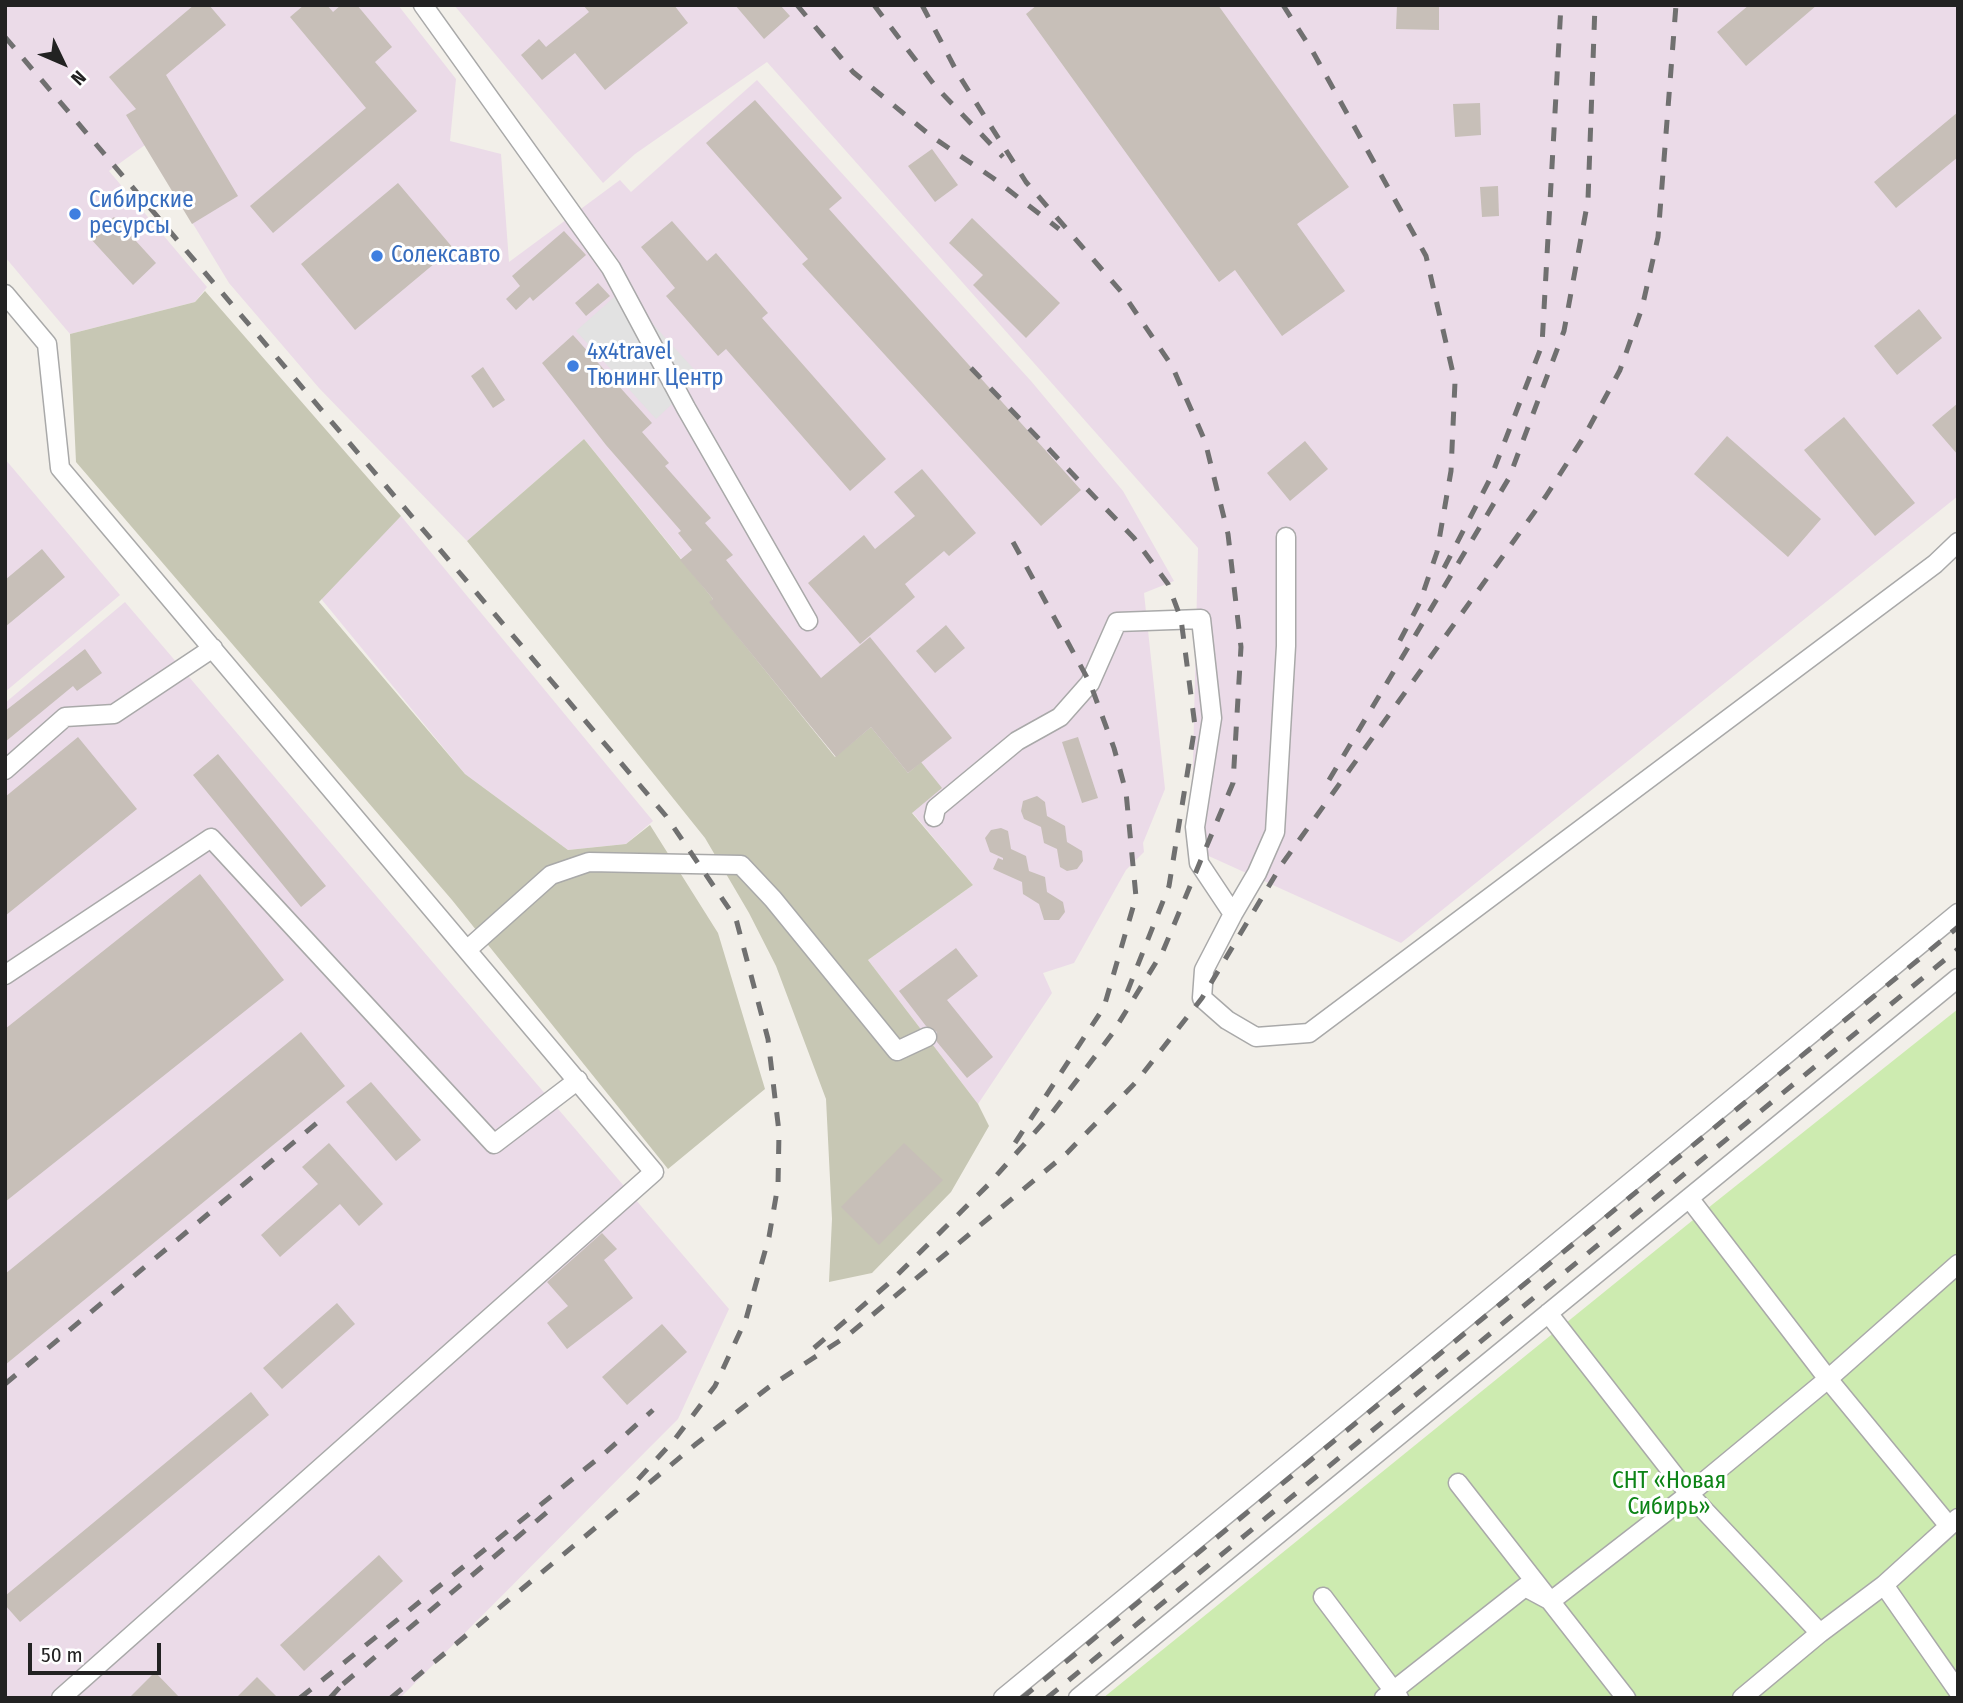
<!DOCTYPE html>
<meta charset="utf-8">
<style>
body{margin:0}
#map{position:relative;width:1963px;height:1703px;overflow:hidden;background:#f2efe9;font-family:"Fira Sans Condensed",sans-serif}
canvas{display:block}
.frame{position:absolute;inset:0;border:7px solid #222;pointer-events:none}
.north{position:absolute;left:28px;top:28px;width:70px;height:70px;-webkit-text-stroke:5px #fff;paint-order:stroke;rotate:134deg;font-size:19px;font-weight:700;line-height:28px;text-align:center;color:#222}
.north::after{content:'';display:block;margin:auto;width:24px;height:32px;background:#222;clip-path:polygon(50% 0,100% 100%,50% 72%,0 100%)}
.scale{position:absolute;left:28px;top:1643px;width:133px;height:32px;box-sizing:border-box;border:4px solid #222;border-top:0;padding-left:9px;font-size:21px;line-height:24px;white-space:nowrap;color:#222;-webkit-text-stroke:5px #fff;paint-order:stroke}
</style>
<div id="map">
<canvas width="1963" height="1703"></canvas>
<div class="frame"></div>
<div class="north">N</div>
<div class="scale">50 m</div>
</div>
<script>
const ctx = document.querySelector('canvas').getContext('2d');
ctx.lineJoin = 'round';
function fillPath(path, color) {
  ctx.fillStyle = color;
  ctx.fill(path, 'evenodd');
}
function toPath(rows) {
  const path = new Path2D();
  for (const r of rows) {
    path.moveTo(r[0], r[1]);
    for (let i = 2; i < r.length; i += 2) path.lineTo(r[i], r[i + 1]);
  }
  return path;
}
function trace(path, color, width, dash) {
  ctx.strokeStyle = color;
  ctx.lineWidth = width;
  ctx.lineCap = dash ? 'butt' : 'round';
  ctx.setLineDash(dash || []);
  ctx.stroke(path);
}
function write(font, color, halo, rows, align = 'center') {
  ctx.font = font + ' "Fira Sans Condensed",sans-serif';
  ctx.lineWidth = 6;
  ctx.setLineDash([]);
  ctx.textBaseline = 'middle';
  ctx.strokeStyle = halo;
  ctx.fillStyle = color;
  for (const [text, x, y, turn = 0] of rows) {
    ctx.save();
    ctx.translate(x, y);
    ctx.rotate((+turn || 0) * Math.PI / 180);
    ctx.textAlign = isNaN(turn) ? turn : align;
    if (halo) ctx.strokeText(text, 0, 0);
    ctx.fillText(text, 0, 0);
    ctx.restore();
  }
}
const industrial = toPath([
 [5,5,398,5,456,79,450,141,501,154,509,262,620,180,631,192,757,80,1031,381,1123,491,1174,581,1144,593,1165,789,1143,843,1144,852,1126,870,1074,963,1043,973,1052,993,978,1104,868,960,973,885,912,812,922,763,908,773,836,757,709,602,713,598,584,439,467,541,319,388,229,283,145,145,109,171,207,287,195,302,70,334,5,257],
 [454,5,1958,5,1958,496,1401,943,1191,848,1198,548,767,62,635,154,603,183],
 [5,459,120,595,5,692],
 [401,516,653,821,626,844,568,850,465,774,318,595],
 [125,602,729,1309,678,1419,400,1698,5,1698,5,703]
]);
const construction = toPath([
 [205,291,401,516,319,602,465,774,568,850,626,844,650,825,718,933,765,1089,668,1169,452,900,76,462,70,334,195,302],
 [584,439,713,599,710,602,835,757,871,727,908,773,921,762,942,788,912,813,973,885,868,960,978,1104,989,1126,951,1192,872,1273,829,1282,832,1219,826,1099,776,966,749,913,705,838,467,541]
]);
const grass = toPath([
 [1958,1009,1958,1698,1103,1698,1698,1216]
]);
const parking = toPath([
 [622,290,701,377,656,419,576,331]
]);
const building = toPath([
 [194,5,209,5,226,25,166,75,238,196,192,224,126,115,136,109,109,77],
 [304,5,327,5,333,12,341,5,357,5,392,47,375,62,417,111,273,233,250,206,366,108,290,17],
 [583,5,674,5,688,23,605,90,575,53,542,80,521,55,539,39,546,47,589,12],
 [735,5,780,5,790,16,764,39],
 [1037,5,1218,5,1349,187,1297,224,1345,291,1282,336,1235,270,1219,282,1026,14],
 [1397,5,1439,5,1439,30,1396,29],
 [1749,5,1817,5,1746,66,1717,32],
 [755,100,842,198,829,209,1081,490,1041,526,802,264,808,259,706,143],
 [1480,103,1481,135,1455,137,1453,104],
 [1958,112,1958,157,1896,208,1874,182],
 [932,149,958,185,935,202,908,166],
 [398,183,453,248,355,330,301,264],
 [1498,186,1499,216,1482,217,1480,187],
 [114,217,156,263,133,285,90,238],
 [972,218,1060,303,1026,338,973,285,983,275,949,243],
 [672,221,707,261,716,253,768,313,762,318,886,459,850,491,726,349,718,356,666,296,675,288,641,247],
 [564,231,586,255,533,301,530,297,516,310,506,299,520,286,512,276],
 [598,283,610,296,586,316,575,303],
 [1919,309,1942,338,1897,375,1874,346],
 [573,335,652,423,642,432,669,463,665,466,711,518,705,523,733,555,726,560,821,678,870,637,952,738,908,773,871,727,836,757,709,602,713,599,680,560,692,550,678,533,681,531,606,445,542,363],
 [483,367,505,400,493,408,471,376],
 [1958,403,1958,455,1932,425],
 [1844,417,1915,503,1875,536,1804,450],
 [1727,436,1821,519,1788,557,1694,474],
 [1305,441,1328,469,1290,501,1267,473],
 [922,469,976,533,949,556,944,551,905,584,915,597,860,644,808,583,864,535,875,549,915,516,894,492],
 [42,549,65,577,5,627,5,580],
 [946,625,965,648,935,673,916,651],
 [85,649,102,673,77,691,73,686,5,742,5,711],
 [78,737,137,809,5,916,5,797],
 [1078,737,1098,798,1082,803,1062,742],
 [218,754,326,886,301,907,193,775],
 [1037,796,1045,802,1047,816,1065,826,1067,842,1082,851,1083,861,1077,869,1067,871,1060,867,1057,849,1044,843,1041,827,1024,819,1021,811,1023,801],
 [1001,828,1008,831,1011,849,1026,856,1029,871,1045,877,1047,892,1063,902,1065,912,1059,920,1044,920,1039,904,1023,894,1022,882,993,869,998,858,1003,860,1003,858,990,852,985,838,991,830],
 [200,874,284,980,5,1202,5,1029],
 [956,948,978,976,947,1000,993,1057,967,1078,937,1042,937,1032,926,1026,899,991],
 [301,1032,345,1086,5,1365,5,1274],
 [371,1082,421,1140,396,1161,346,1102],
 [329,1143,383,1204,359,1226,340,1204,280,1257,261,1235,318,1184,302,1167],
 [904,1143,943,1180,879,1245,841,1207],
 [602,1233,617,1249,604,1260,633,1298,567,1349,547,1323,568,1306,547,1282],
 [337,1303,355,1324,282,1389,263,1368],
 [662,1324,687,1352,627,1405,602,1377],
 [251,1392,269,1415,20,1622,5,1605,5,1596],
 [379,1555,403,1581,304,1671,280,1645],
 [155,1672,180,1698,129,1698],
 [257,1677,278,1698,236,1698]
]);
const minor = toPath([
 [423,5,611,268,686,408,808,621],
 [5,294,47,344,60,468,654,1172,61,1698],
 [5,770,65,717,114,714,213,648],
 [934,817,936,808,1017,741,1060,717,1090,683,1117,622,1201,619,1212,718,1195,827,1199,863,1233,914,1204,970,1202,998,1227,1020,1256,1037,1309,1033,1935,564,1958,542],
 [1233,914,1257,873,1275,832,1286,646,1286,537],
 [468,949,551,875,589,862,741,865,773,899,897,1051,927,1037],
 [5,975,211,838,494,1144,578,1080],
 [1689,1198,1828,1379,1949,1526],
 [1548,1313,1689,1494,1820,1633],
 [1458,1483,1626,1698],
 [1884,1585,1958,1691],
 [1323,1597,1399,1698],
 [1003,1698,1958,913],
 [1078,1698,1958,978],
 [1384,1698,1525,1587,1551,1601,1689,1494,1828,1379,1958,1264],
 [1742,1698,1820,1633,1884,1585,1958,1518]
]);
const rail = toPath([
 [797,5,853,72,931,136,993,178,1059,229],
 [874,5,936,87,1003,157],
 [1283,5,1313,52,1426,256,1455,382,1451,471,1437,552,1420,602,1395,650],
 [5,37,666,816,736,919,768,1039,779,1132,778,1185,769,1237,746,1319,715,1386,675,1439,631,1487],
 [971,368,1134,538,1168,584,1181,619,1195,726,1169,886,1122,1005],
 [1013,542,1090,683,1114,748,1126,792,1136,897,1104,1007,1015,1143],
 [1444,568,1491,477,1542,345,1561,5],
 [1329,780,1509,478,1564,331,1588,200,1595,5],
 [814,1348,889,1283,988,1185,1052,1113,1112,1034,1163,951,1233,783,1241,647,1228,534,1205,441,1172,366,1124,295,1026,182,958,74,922,5],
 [5,1384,324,1117],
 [343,1684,552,1508],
 [300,1698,605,1453,653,1410],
 [330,1698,348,1678],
 [391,1698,696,1444,769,1387,847,1336,1067,1153,1137,1081,1202,998,1282,864,1546,496,1585,435,1620,370,1642,308,1658,237,1676,5],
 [1022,1698,1958,927],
 [1047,1698,1958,949]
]);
const markers = [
 [75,214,7,"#3f7fe0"],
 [377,256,7,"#3f7fe0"],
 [573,366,7,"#3f7fe0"]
];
const shopNames = [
 ["Сибирские",89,201],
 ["ресурсы",89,227],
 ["Солексавто",391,256],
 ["4x4travel",587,353],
 ["Тюнинг Центр",587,379]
];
const parkNames = [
 ["СНТ «Новая",1669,1482],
 ["Сибирь»",1669,1508]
];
fillPath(industrial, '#ebdbe8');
fillPath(construction, '#c7c7b4');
fillPath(grass, '#cdebb0');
fillPath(parking, '#e2e2e2');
fillPath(building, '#c7bfb8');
trace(minor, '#a9a9a9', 21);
trace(minor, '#fff', 18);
trace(rail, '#707070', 5, [14, 14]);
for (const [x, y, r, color] of markers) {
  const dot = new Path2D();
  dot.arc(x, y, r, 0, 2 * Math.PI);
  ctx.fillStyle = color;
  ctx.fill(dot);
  trace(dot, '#fff', 2.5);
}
write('23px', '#366cbe', '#fff', shopNames, 'left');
write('23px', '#0c8416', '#fff', parkNames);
</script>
